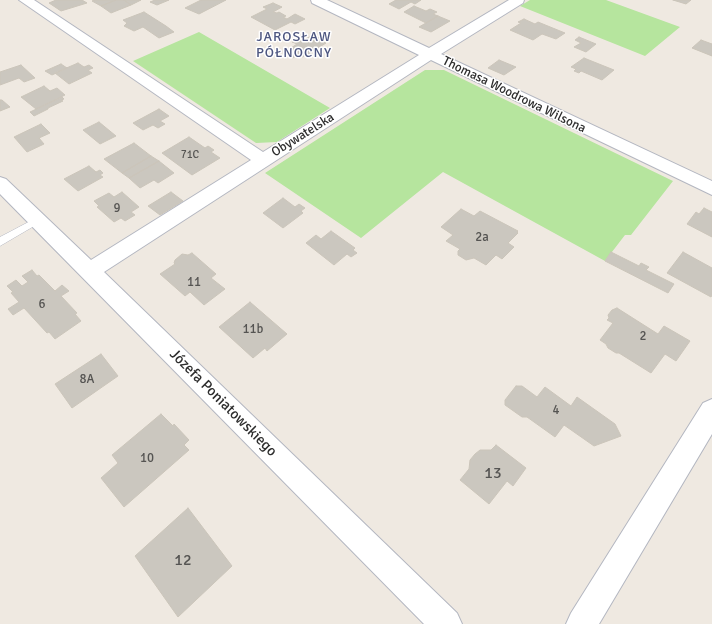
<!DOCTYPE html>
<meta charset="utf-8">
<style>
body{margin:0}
canvas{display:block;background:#efe9e1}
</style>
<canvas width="712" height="624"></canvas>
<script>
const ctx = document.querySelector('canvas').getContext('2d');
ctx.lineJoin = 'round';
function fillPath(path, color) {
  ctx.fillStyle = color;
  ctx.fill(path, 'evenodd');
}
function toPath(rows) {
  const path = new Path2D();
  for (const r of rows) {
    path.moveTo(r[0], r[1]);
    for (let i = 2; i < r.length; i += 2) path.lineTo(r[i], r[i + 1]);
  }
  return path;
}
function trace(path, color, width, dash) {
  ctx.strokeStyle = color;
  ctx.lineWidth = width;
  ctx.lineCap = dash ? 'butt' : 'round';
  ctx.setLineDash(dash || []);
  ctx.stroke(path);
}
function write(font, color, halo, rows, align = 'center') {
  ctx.font = font + ' Signika,sans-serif';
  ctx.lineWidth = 3;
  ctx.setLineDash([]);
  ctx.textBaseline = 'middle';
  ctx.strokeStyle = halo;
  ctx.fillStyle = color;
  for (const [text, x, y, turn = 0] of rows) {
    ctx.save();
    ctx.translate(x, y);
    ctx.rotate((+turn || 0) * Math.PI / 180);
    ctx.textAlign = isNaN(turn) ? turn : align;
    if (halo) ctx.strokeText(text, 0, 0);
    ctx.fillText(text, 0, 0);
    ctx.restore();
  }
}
const green = toPath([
 [530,0,606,0,680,27,645,56,520,6],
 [199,32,330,108,277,142,256,143,133,61],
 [425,70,444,70,673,181,631,235,625,235,605,261,443,172,361,238,265,173]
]);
const building = toPath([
 [56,0,82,0,87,3,61,11,49,3,56,0],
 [94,0,116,0,101,6,92,1,94,0],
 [116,0,124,0,131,5,111,13,101,6,116,0],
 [124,0,141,0,131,5,124,0],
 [155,0,169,0,157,5,150,2,155,0],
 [201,0,226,0,199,14,185,8,201,0],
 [396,0,421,0,415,4,411,2,399,9,389,4,396,0],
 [673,0,691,0,686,4,673,0],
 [273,3,282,7,273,12,277,13,279,12,286,16,283,17,287,19,295,14,305,19,295,24,291,22,275,30,251,17,267,9,263,7,273,3],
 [414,6,426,11,430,9,437,12,433,14,438,16,426,23,404,12,414,6],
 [144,12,166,26,174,32,159,38,143,27,134,31,124,26,127,23,123,20,144,12],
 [438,16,450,21,431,32,419,27,438,16],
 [524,19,535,24,538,22,565,33,556,39,542,34,533,40,510,30,521,23,518,22,524,19],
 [311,36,316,39,321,36,326,38,321,41,326,43,310,53,312,54,309,56,306,55,303,57,298,55,293,58,287,55,293,52,288,50,297,44,292,42,297,39,302,41,311,36],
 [579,37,596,44,586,52,574,47,581,43,575,40,579,37],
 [701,40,712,44,712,56,692,48,701,40],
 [584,58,614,70,602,80,581,71,579,73,574,71,576,69,571,67,584,58],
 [499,60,516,67,504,75,488,68,499,60],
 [78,63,84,67,89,65,93,68,88,70,92,73,69,84,55,73,78,63],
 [61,64,67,68,52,75,45,71,61,64],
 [21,65,35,78,24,82,19,78,0,85,0,72,21,65],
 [44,86,50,91,57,88,65,95,36,109,21,97,44,86],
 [62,97,64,99,61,100,63,101,48,108,48,109,34,116,30,112,62,97],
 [0,100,2,100,10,107,0,111,0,100],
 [159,109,169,116,160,121,165,124,158,128,153,125,143,130,133,123,159,109],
 [99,122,116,136,100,144,83,130,99,122],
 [41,124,50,133,39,138,44,144,27,152,14,137,41,124],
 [189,137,205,148,208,146,214,150,211,152,220,158,192,175,162,153,189,137],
 [134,143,151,156,122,173,104,159,134,143],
 [151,156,159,161,129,178,122,173,151,156],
 [159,161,174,173,158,183,154,180,140,188,129,178,159,161],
 [89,166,96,172,100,170,103,173,100,175,103,177,78,191,64,179,89,166],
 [122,192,139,207,131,212,135,215,125,221,121,218,114,222,97,207,99,206,94,201,109,193,114,197,122,192],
 [171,192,183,201,160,215,148,206,171,192],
 [283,198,295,207,299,204,305,208,301,211,303,213,283,228,263,213,283,198],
 [704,208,712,212,712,237,687,224,696,212,699,214,704,208],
 [461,209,474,216,480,211,518,231,517,232,518,233,508,243,514,247,502,259,496,255,486,265,474,258,466,260,458,255,458,251,460,249,446,241,453,235,441,227,461,209],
 [331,231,355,248,353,250,357,253,351,257,347,254,334,265,306,243,316,235,321,239,331,231],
 [611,252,639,266,641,263,649,267,646,270,674,284,668,293,605,261,611,252],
 [683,252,712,268,712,295,711,297,667,273,683,252],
 [192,253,216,274,211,278,225,289,204,305,190,292,185,296,160,274,175,264,174,263,175,260,182,254,188,255,192,253],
 [32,270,37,276,39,275,55,291,62,285,69,291,61,296,77,313,75,314,81,321,55,339,49,332,47,333,24,308,13,315,8,309,19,302,11,293,13,292,7,286,16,280,22,286,28,282,22,276,32,270],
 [250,302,287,334,267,351,265,348,253,358,219,327,250,302],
 [617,308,658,334,664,326,690,341,676,361,665,354,651,373,619,353,616,353,608,348,606,344,600,340,613,323,607,320,609,318,608,315,612,310,617,308],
 [101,354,118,376,72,408,55,384,101,354],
 [516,386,522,386,537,397,545,387,571,406,577,397,615,424,621,436,594,446,564,425,555,437,527,417,522,417,505,405,505,400,516,386],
 [161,414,173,426,174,424,189,440,184,445,189,450,124,507,101,478,118,463,112,455,161,414],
 [496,445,526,468,513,486,507,481,489,504,460,480,469,469,470,460,475,454,480,450,491,450,496,445],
 [188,508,232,566,178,617,135,556,188,508]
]);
const lane = toPath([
 [38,217,43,220,41,222,0,246,0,237,38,217]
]);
const street = toPath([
 [19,0,34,0,263,152,419,55,312,3,311,0,327,0,429,48,509,0,524,0,523,3,441,54,712,181,712,195,431,60,104,272,457,613,462,624,424,624,0,194,0,177,6,179,91,260,251,160,19,0],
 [712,399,712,434,599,624,566,624,571,613,703,403,712,399]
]);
const farNumbernames = [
 ["71C",190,155]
];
const farStreetnames = [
 ["Thomasa Woodrowa Wilsona",514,95,26],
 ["Obywatelska",303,135,-32]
];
const numberNames = [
 ["9",117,209],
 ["2a",482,238],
 ["11",194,283],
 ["6",42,305],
 ["11b",253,330],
 ["2",643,337],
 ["8A",87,380],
 ["4",556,411],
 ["10",147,459]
];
const farQuarternames = [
 ["JAROSŁAW",294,37],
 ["PÓŁNOCNY",294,53]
];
const streetNames = [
 ["Józefa Poniatowskiego",223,403,45]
];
const nearNumbernames = [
 ["13",493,474],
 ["12",183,561]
];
fillPath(green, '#b6e59e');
fillPath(building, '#cbc7bf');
trace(building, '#cbc5ba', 1);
trace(lane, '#b4b7c1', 1);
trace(street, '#b4b7c1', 2);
fillPath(lane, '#fff');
fillPath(street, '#fff');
write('11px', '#555452', null, farNumbernames);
write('13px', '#2e2e2e', '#fff', farStreetnames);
write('13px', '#555452', null, numberNames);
ctx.letterSpacing = '1px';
write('14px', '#4d5680', '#fff', farQuarternames);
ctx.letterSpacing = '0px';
write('15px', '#2e2e2e', '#fff', streetNames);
write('16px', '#555452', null, nearNumbernames);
</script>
